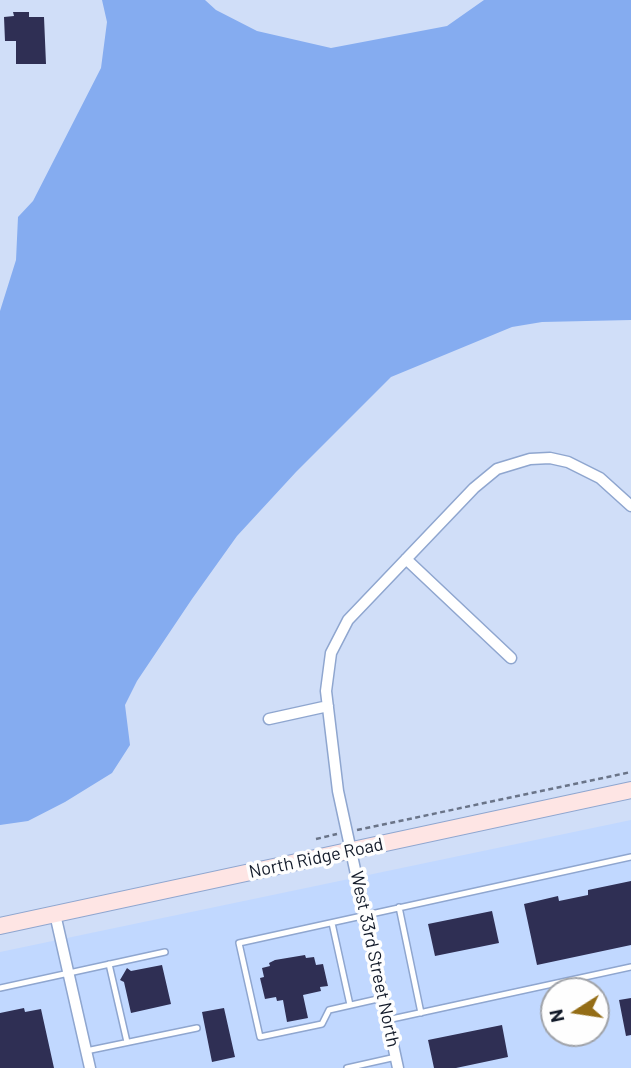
<!DOCTYPE html>
<style>
body{margin:0}
#map{position:relative;width:631px;height:1068px;overflow:hidden;background:#d0def8;font-family:Barlow,sans-serif}
canvas{display:block}
.north{position:absolute;left:540px;top:977px;width:70px;height:70px;box-sizing:border-box;background:#fefefe;border:2px solid #a0a3a9;border-radius:50%;rotate:258deg;font-size:19px;font-weight:700;line-height:28px;text-align:center;color:#121a29}
.north::after{content:'';display:block;margin:auto;width:24px;height:32px;background:#946d16;clip-path:polygon(50% 0,100% 100%,50% 72%,0 100%)}
</style>
<div id="map">
<canvas width="631" height="1068"></canvas>
<div class="north">N</div>
</div>
<script>
const ctx = document.querySelector('canvas').getContext('2d');
ctx.lineJoin = 'round';
function fillPath(path, color) {
  ctx.fillStyle = color;
  ctx.fill(path, 'evenodd');
}
function toPath(rows) {
  const path = new Path2D();
  for (const r of rows) {
    path.moveTo(r[0], r[1]);
    for (let i = 2; i < r.length; i += 2) path.lineTo(r[i], r[i + 1]);
  }
  return path;
}
function trace(path, color, width, dash) {
  ctx.strokeStyle = color;
  ctx.lineWidth = width;
  ctx.lineCap = dash ? 'butt' : 'round';
  ctx.setLineDash(dash || []);
  ctx.stroke(path);
}
function write(font, color, halo, rows, align = 'center') {
  ctx.font = font + ' Barlow,sans-serif';
  ctx.lineWidth = 7;
  ctx.setLineDash([]);
  ctx.textBaseline = 'middle';
  ctx.strokeStyle = halo;
  ctx.fillStyle = color;
  for (const [text, x, y, turn = 0] of rows) {
    ctx.save();
    ctx.translate(x, y);
    ctx.rotate((+turn || 0) * Math.PI / 180);
    ctx.textAlign = isNaN(turn) ? turn : align;
    if (halo) ctx.strokeText(text, 0, 0);
    ctx.fillText(text, 0, 0);
    ctx.restore();
  }
}
const built = toPath([
 [631,820,631,1068,0,1068,0,952],
 [554,991,596,991,596,1033,554,1033]
]);
const water = toPath([
 [102,0,205,0,216,10,257,31,331,48,447,26,484,0,631,0,631,320,542,322,512,327,391,377,296,472,237,536,192,599,137,681,125,705,130,745,112,773,65,802,28,821,0,825,0,311,16,260,18,217,33,201,101,68,107,22]
]);
const building = toPath([
 [13,12,29,12,29,17,44,17,46,64,16,64,16,41,5,41,4,17,14,16],
 [631,881,631,945,537,965,524,904,558,896,559,901,588,895,588,890],
 [492,911,499,943,435,956,428,924],
 [305,955,306,958,314,957,316,965,323,964,328,986,320,987,321,991,303,995,308,1018,287,1022,283,1000,277,1001,276,997,265,999,260,978,264,977,262,968,270,966,269,963,275,960],
 [162,965,171,1004,131,1013,124,982,120,980,127,968,131,971],
 [631,998,631,1035,626,1036,619,1000],
 [24,1008,25,1012,41,1009,54,1068,0,1068,0,1013],
 [224,1008,235,1057,212,1062,202,1012],
 [502,1025,508,1057,456,1068,434,1068,428,1040]
]);
const path = toPath([
 [357,830,631,772],
 [316,839,337,834]
]);
const lane = toPath([
 [399,907,421,1013],
 [332,923,350,1005],
 [109,964,127,1042],
 [0,988,165,952],
 [382,998,329,1010,322,1024,260,1037,239,943,631,857],
 [387,1020,631,967],
 [86,1051,197,1028],
 [347,1068,396,1057]
]);
const street = toPath([
 [406,559,511,658],
 [269,719,328,706],
 [55,914,90,1068],
 [398,1068,338,791,326,691,331,653,348,620,474,488,497,469,530,459,550,458,568,462,600,478,631,506]
]);
const secondary = toPath([
 [0,926,631,790]
]);
const streetNames = [
 ["North Ridge Road",316,858,-12],
 ["West 33rd Street North",375,959,78]
];
fillPath(built, '#c1d8ff');
fillPath(water, '#85acf0');
fillPath(building, '#2f2f54');
trace(lane, '#8fa6cf', 8);
trace(street, '#8fa6cf', 13);
trace(secondary, '#8fa6cf', 18);
trace(path, '#6a7488', 2.5, [5, 3.5]);
trace(lane, '#fff', 5);
trace(street, '#fff', 10);
trace(secondary, '#fee5e4', 16);
write('18px', '#121a29', '#fefefe', streetNames);
</script>
